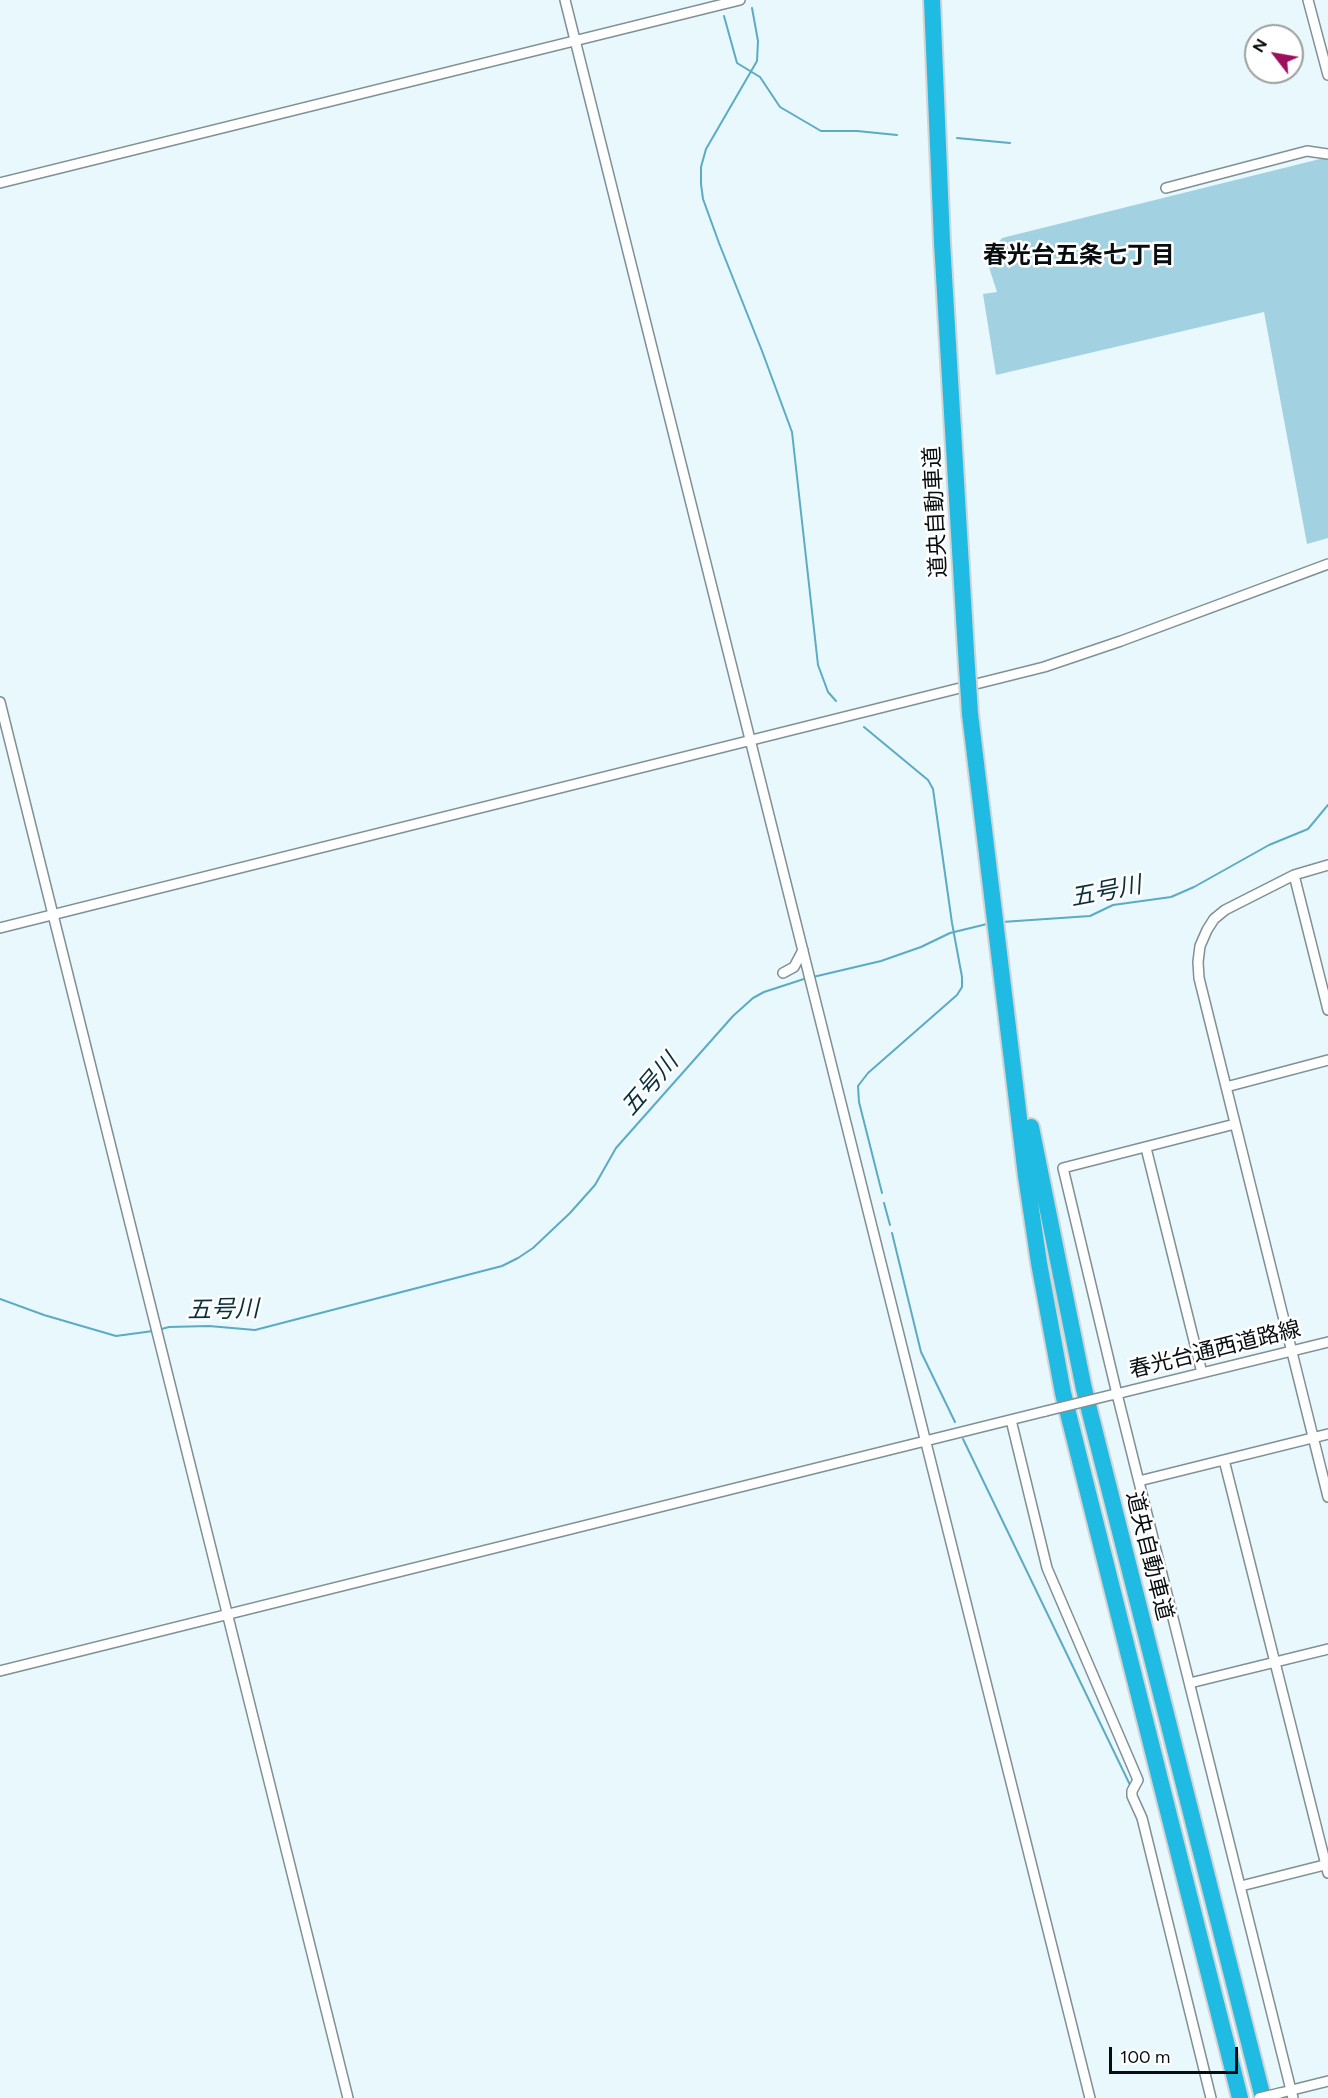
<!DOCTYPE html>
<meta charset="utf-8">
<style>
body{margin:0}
#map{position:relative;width:1328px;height:2098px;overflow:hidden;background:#e9f8fd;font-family:Figtree,sans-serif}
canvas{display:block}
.north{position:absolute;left:1244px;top:24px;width:60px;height:60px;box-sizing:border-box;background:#fff;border:2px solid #9c9f9f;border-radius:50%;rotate:301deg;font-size:16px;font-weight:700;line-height:24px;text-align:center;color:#080e10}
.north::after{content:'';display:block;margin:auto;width:21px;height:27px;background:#9d0e5c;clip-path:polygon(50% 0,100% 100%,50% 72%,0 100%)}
.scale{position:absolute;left:1109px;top:2047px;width:129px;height:27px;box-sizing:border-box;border:3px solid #080e10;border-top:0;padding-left:8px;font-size:18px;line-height:21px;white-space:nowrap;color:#080e10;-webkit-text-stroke:4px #fff;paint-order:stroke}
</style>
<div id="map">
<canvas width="1328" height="2098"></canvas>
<div class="north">N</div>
<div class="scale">100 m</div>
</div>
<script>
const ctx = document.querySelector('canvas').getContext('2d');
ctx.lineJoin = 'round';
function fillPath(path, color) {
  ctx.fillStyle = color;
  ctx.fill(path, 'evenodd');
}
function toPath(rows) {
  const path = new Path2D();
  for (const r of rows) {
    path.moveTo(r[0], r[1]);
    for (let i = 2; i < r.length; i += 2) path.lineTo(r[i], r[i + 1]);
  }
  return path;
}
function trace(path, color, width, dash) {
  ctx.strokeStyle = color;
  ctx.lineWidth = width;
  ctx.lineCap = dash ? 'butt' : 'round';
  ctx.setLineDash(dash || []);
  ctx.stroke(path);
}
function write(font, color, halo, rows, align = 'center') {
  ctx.font = font + ' Figtree,"Noto Sans JP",sans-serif';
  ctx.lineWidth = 5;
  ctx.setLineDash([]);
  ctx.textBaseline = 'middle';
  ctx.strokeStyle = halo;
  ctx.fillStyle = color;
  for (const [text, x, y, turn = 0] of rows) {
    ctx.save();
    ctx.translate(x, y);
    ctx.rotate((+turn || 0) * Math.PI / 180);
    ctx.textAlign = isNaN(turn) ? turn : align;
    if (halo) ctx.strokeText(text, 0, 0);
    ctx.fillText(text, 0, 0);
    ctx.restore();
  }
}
const green = toPath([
 [1328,157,1328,538,1307,544,1264,312,996,375,983,294,997,292,986,258,1002,238]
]);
const stream = toPath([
 [752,8,758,41,757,61,706,149,701,167,701,184,703,199,719,243,762,351,792,432,818,665,828,692,836,701],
 [724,16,737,63,760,77,780,107,821,131,857,131,897,135],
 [957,138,1010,143],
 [864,727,928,780,933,789,952,923,962,977,962,987,957,995,868,1073,858,1086,859,1102,882,1193],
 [1002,922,1090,916,1113,905,1171,897,1194,887,1269,845,1308,829,1328,805],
 [813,977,881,961,921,947,950,933,987,924],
 [884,1203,890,1225],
 [892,1233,921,1352,955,1422],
 [0,1299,44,1315,116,1336,153,1331],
 [158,1330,169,1327,209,1326,255,1330,502,1266,518,1258,533,1248,570,1213,595,1185,616,1148,733,1016,753,998,764,992,807,978],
 [963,1439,1131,1787]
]);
const minor = toPath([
 [565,0,1090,2098],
 [1308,0,1328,75],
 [0,183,740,0],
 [1166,188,1307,151,1328,154],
 [0,702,348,2098],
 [1328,865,1294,875,1225,910,1214,919,1207,930,1200,946,1198,962,1199,978,1328,1497],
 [1294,875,1328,1010],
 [0,928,1044,667,1121,641,1328,564],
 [783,973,794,967,803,950],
 [1226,1087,1328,1060],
 [1235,1124,1063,1168,1117,1394,1293,2098],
 [1146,1148,1202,1373],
 [1112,1395,1328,1342],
 [1011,1420,1047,1568,1138,1780,1132,1791,1132,1796,1142,1818,1211,2098],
 [1224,1460,1328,1873],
 [1139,1481,1328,1434],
 [0,1671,1046,1411],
 [1190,1683,1328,1649],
 [1241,1886,1328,1864],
 [1280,2093,1328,2081]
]);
const motorway = toPath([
 [932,0,942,242,966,652],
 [970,714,1026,1176,1039,1263,1063,1393,1240,2098],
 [1031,1127,1084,1389,1263,2098]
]);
const minorBridge = toPath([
 [1046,1411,1111,1395],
 [1259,2098,1280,2093]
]);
const motorwayBridge = toPath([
 [966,652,970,714]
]);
const streetNames = [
 ["道央自動車道",936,512,-93],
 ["春光台通西道路線",1215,1350,-14],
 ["道央自動車道",1149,1556,76]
];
const neighbourhoodNames = [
 ["春光台五条七丁目",1079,256]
];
const waterNames = [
 ["五号川",1106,892,-11],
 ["五号川",650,1085,-49],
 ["五号川",223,1310,-1]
];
fillPath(green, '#a2d1e1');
trace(stream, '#5babc4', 2);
trace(minor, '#7f9096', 12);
trace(motorway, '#d3d4d4', 20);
trace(minor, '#fff', 9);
trace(motorway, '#1fbbe3', 16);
trace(minorBridge, '#7f9096', 12, []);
trace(motorwayBridge, '#d3d4d4', 20, []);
trace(minorBridge, '#fff', 9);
trace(motorwayBridge, '#1fbbe3', 16);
write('22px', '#080e10', '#fff', streetNames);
write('bold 24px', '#080e10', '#fff', neighbourhoodNames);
write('italic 24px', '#09303b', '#fff', waterNames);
</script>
